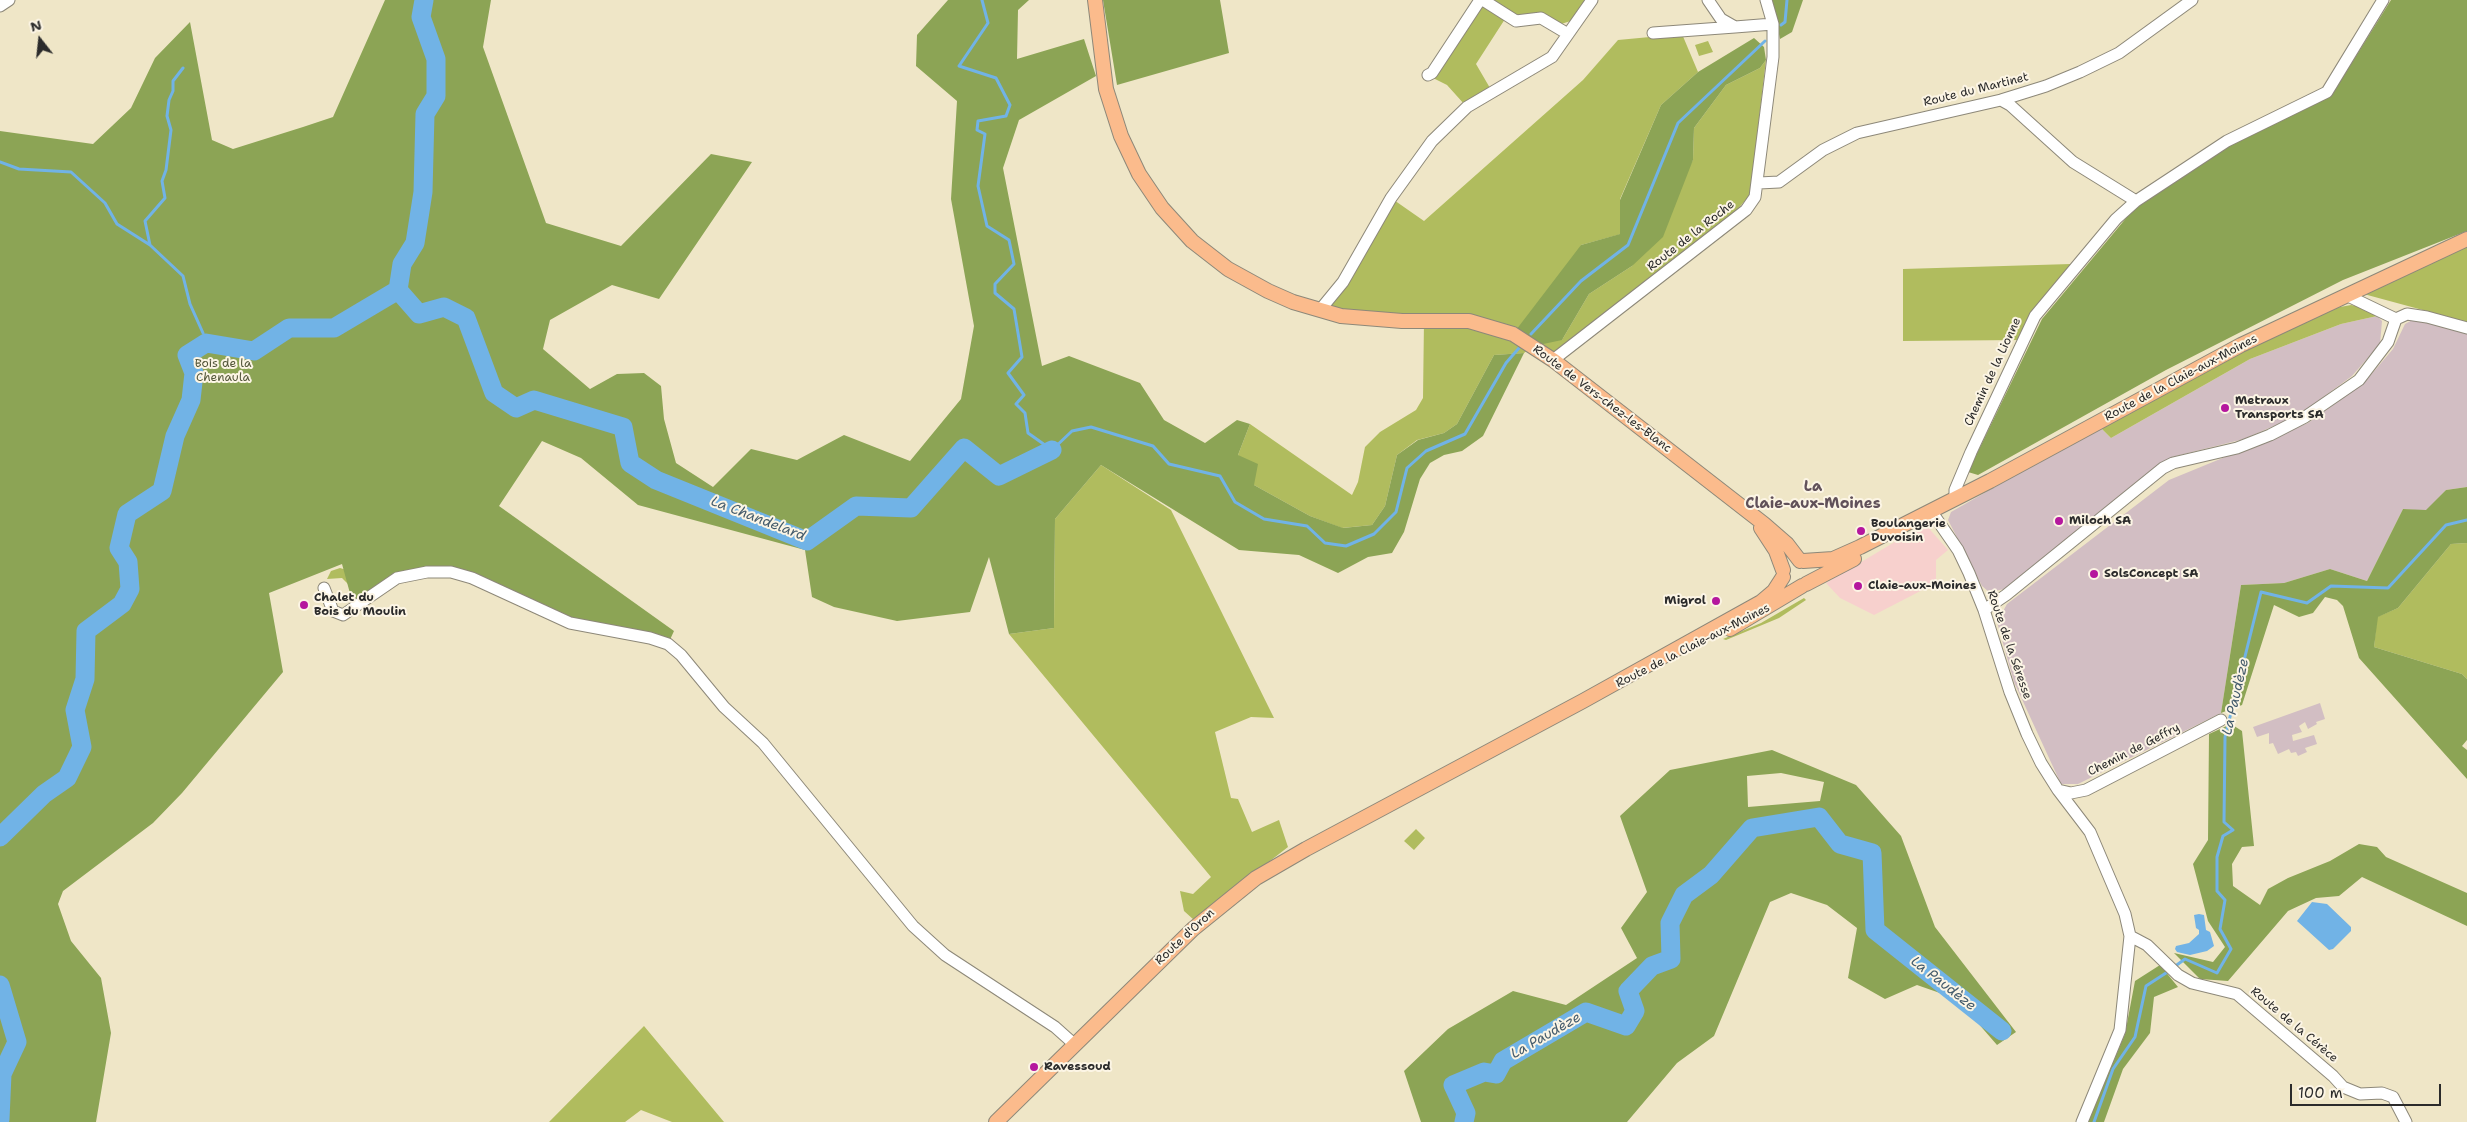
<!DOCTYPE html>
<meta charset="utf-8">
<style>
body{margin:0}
#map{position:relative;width:2467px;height:1122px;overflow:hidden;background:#efe6c7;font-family:"Shantell Sans",sans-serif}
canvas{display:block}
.north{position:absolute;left:15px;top:15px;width:50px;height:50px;-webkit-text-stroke:4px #fcf5e5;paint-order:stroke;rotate:344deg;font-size:14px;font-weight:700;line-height:20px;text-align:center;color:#2b2b2b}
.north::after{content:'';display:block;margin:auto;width:18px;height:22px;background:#2b2b2b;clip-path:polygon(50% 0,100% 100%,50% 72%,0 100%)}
.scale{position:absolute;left:2290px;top:1084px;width:151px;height:22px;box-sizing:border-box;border:2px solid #2b2b2b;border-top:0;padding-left:6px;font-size:15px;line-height:18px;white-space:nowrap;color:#2b2b2b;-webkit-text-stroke:4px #fcf5e5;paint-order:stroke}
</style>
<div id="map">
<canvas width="2467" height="1122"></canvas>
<div class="north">N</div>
<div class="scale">100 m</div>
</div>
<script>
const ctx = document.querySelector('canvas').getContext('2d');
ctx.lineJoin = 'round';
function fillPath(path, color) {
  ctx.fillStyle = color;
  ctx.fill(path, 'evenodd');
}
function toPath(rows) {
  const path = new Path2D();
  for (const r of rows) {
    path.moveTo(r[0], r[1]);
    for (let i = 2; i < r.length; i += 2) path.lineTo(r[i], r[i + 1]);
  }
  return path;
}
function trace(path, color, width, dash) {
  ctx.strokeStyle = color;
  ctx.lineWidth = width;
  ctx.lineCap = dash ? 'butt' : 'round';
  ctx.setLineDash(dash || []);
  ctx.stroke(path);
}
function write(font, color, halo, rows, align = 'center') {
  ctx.font = font + ' "Shantell Sans",sans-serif';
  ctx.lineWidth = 4;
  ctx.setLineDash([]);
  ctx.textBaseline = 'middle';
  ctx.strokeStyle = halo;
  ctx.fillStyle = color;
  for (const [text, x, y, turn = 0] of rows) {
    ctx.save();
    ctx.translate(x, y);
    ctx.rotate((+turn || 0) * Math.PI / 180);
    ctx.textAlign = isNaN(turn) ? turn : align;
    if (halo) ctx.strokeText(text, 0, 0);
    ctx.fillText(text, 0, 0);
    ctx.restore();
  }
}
const built = toPath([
 [1925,524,1948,550,1936,560,1936,583,1874,615,1840,598,1826,583]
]);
const industrial = toPath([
 [2377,316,2382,321,2380,344,2352,376,2299,415,2244,439,2172,457,2005,589,1989,592,1982,586,1948,520,1951,512,2100,427,2111,438,2250,359,2341,324],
 [2414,319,2467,334,2467,487,2446,490,2426,511,2403,509,2367,581,2330,569,2284,583,2241,585,2221,713,2078,784,2061,784,2014,682,1997,622,2007,604,2169,480,2308,423,2364,383,2393,349,2405,324],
 [2320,703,2325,719,2316,722,2317,724,2308,729,2305,722,2299,726,2302,732,2292,735,2293,741,2314,735,2317,744,2305,748,2307,752,2298,756,2296,752,2291,753,2289,749,2278,754,2273,743,2269,744,2269,733,2257,737,2253,727]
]);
const green = toPath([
 [1492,0,1589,0,1574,20,1561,24,1504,12],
 [1483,3,1505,19,1476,64,1490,88,1465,105,1447,85,1431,77],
 [1682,34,1698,72,1661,105,1620,199,1621,234,1581,245,1562,340,1589,294,1632,266,1693,160,1694,128,1726,85,1760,68,1766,60,1750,195,1735,212,1553,360,1534,346,1524,353,1494,355,1457,424,1444,433,1417,440,1397,455,1385,506,1372,525,1342,528,1310,516,1254,485,1238,455,1250,424,1352,495,1358,482,1365,447,1380,432,1416,410,1423,398,1424,320,1320,310,1391,198,1424,221,1583,80,1618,40],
 [1708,41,1713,52,1699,56,1695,45],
 [2467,246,2467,322,2360,293],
 [2071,264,2020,340,1903,341,1903,269],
 [2351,305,2369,309,2377,316,2341,324,2250,359,2111,438,2100,427,2244,350,2324,310],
 [1101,465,1171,510,1274,718,1251,717,1215,732,1231,798,1238,799,1252,832,1279,820,1288,847,1194,920,1184,911,1180,891,1193,894,1211,877,1009,634,1054,628,1055,519],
 [2467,543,2467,679,2462,674,2374,647,2377,617,2398,608,2451,544],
 [340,568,350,571,351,587,342,578,327,579,331,571],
 [1804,598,1806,600,1779,618,1726,640,1723,639,1761,623],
 [1416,829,1425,838,1414,850,1404,841],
 [644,1026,724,1122,672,1122,641,1110,625,1122,549,1122]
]);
const forest = toPath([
 [385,0,491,0,483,47,546,223,621,246,711,154,752,162,659,299,612,285,550,320,543,349,590,389,617,374,644,373,661,386,664,419,676,463,713,487,751,449,797,460,844,435,910,461,961,399,974,326,951,199,957,101,916,66,917,35,948,0,1029,0,1018,10,1017,59,1084,39,1096,76,1019,120,1003,168,1042,366,1069,356,1140,383,1164,420,1205,443,1237,420,1250,424,1238,455,1258,464,1254,485,1310,516,1343,528,1372,525,1385,506,1397,455,1418,440,1444,433,1457,424,1494,355,1524,353,1483,436,1462,451,1444,455,1430,463,1420,479,1404,532,1392,553,1368,557,1338,573,1299,555,1239,550,1101,465,1055,519,1054,628,1009,634,989,557,970,612,897,621,834,607,812,597,805,550,638,505,581,458,542,441,499,506,674,631,668,644,570,623,451,572,398,578,354,608,342,564,269,593,283,672,182,793,153,823,63,891,58,904,71,941,101,978,111,1033,96,1122,0,1122,0,131,93,144,131,108,155,58,190,22,212,140,233,149,303,127,333,117],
 [1103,0,1220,0,1229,53,1117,85],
 [1772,0,1803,0,1792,32,1780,39],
 [2391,0,2467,0,2467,231,2343,280,2166,370,1978,475,1968,472,2042,319,2132,211,2229,144,2331,96],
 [1754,38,1764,47,1766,60,1760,68,1726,85,1694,128,1693,160,1663,237,1632,266,1589,294,1562,340,1534,346,1513,334,1581,245,1620,234,1620,200,1661,105,1698,72],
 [2467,487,2467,543,2451,544,2398,608,2378,617,2374,647,2462,674,2467,679,2467,740,2462,746,2467,750,2467,779,2359,658,2343,606,2337,600,2325,597,2313,613,2299,617,2274,605,2242,705,2221,713,2241,585,2284,583,2330,569,2367,581,2403,509,2426,510,2446,490],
 [2231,724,2242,731,2254,846,2242,847,2232,864,2233,886,2260,905,2268,889,2288,878,2330,861,2359,844,2377,847,2386,857,2467,893,2467,926,2362,877,2339,896,2316,898,2288,911,2228,981,2200,979,2174,953,2213,962,2225,947,2208,921,2193,864,2208,840,2209,734],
 [1772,750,1856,785,1901,836,1935,927,2016,1032,1997,1045,1957,999,1917,985,1885,999,1848,978,1857,928,1827,905,1791,893,1770,902,1714,1036,1677,1063,1627,1122,1421,1122,1404,1071,1448,1029,1513,991,1566,1005,1637,958,1621,928,1647,892,1620,816,1670,770],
 [1781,773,1824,782,1820,801,1748,807,1747,776],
 [2160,965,2178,987,2154,997,2150,1033,2123,1069,2104,1122,2088,1122,2125,1034,2135,981]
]);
const water = toPath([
 [2312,902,2327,904,2351,927,2351,931,2333,949,2329,950,2297,921],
 [2199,914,2204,915,2206,930,2210,932,2214,946,2207,951,2190,955,2177,952,2175,949,2176,946,2189,943,2199,934,2199,930,2196,928,2194,915]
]);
const stream = toPath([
 [982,0,988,23,959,66,996,78,1010,105,1006,116,978,121,977,130,985,134,978,186,987,226,1009,240,1014,264,995,284,995,293,1014,309,1022,357,1008,373,1024,395,1016,404,1025,413,1028,433,1052,450,1072,431,1091,427,1153,446,1169,464,1220,476,1235,502,1264,519,1307,526,1325,543,1346,546,1374,534,1396,512,1407,468,1426,451,1465,434,1506,363,1519,348],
 [1781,25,1785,22,1787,0],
 [0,162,19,169,71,172,105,203,117,224,150,245,183,276,190,304,203,333],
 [150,245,145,221,165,198,162,181,166,170,171,130,167,116,169,100,173,91,173,81,183,68],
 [1531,334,1581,281,1628,245,1678,123,1765,41],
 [206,342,206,343],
 [2174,967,2185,959,2217,973,2231,949,2220,929,2225,900,2217,891,2217,857,2223,836,2233,830,2224,822,2225,737,2261,592,2307,603,2331,586,2388,588,2446,525,2467,520],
 [2094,1122,2113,1069,2135,1037,2146,986,2169,971]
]);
const river = toPath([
 [398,290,402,264,415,243,423,192,425,114,436,96,436,59,421,17,424,0],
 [0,837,44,794,67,778,82,747,75,710,85,679,86,631,122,604,130,589,128,562,119,548,127,514,162,491,175,436,191,400,194,373,187,355,206,343,254,351,289,328,334,328,398,290,419,314,444,307,466,318,494,393,516,408,534,400,623,427,630,463,656,480,807,541,856,506,911,508,964,448,999,476,1052,450],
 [0,985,17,1042,2,1074,0,1119],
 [1464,1122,1466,1113,1453,1085,1484,1072,1496,1074,1503,1061,1586,1012,1626,1026,1635,1011,1628,991,1652,966,1671,959,1670,923,1684,895,1711,875,1752,828,1819,817,1840,844,1872,853,1875,930,2002,1031]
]);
const minor = toPath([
 [1483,0,1516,21,1541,18,1568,34],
 [1708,0,1721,19,1735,27,1773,24],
 [0,6,9,0],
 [1653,33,1735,27],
 [1428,75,1432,73,1480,0],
 [2001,100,2010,105,2073,162,2136,201],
 [1759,183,1779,182,1823,150,1857,133,2001,100,2046,86,2080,72,2119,53,2192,0],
 [2346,295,2396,319,2407,314,2427,317,2467,328],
 [1320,310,1343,282,1391,198,1432,141,1467,107,1552,57,1592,0],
 [1553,360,1746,210,1755,197,1773,57,1773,24,1766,0],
 [1955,498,1955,490,1971,452,2035,316,2116,219,2136,201,2227,141,2327,92,2383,0],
 [1931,511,1958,550,1969,573,1984,610,2010,692,2027,734,2041,763,2058,790,2090,832,2125,914,2130,936,2120,1030,2082,1122],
 [324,588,333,611,343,615,397,578,427,572,451,572,472,578,570,623,650,638,668,644,681,655,724,707,763,743,913,926,945,955,1055,1027,1074,1044],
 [1984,610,2006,595,2163,468,2173,463,2237,448,2270,435,2305,417,2359,380,2388,342,2396,319],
 [2058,790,2071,793,2086,790,2221,720],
 [2130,936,2147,945,2178,975,2192,983,2237,994,2333,1076,2343,1087,2360,1094,2382,1093,2393,1097,2406,1122]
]);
const major = toPath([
 [1095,0,1106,89,1121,136,1139,174,1162,208,1192,241,1228,269,1268,291,1293,302,1341,316,1402,321,1469,321,1513,334,1553,360,1764,524,1787,544,1800,561],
 [1761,528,1776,551,1783,570],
 [1803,561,1833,559,1860,547,1990,481,2241,345,2467,239],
 [1806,584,1854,559],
 [1730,629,1802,586],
 [996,1122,1193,929,1256,878,1306,849,1583,701,1761,602,1774,591,1783,577]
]);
const markers = [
 [2225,408,5,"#b5179e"],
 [2059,521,5,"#b5179e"],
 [1861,531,5,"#b5179e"],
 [2094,574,5,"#b5179e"],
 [1858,586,5,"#b5179e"],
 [1716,601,5,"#b5179e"],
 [304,605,5,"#b5179e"],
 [1034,1067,5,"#b5179e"]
];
const streetNames = [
 ["Route du Martinet",1976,90,-14],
 ["Route de la Roche",1691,236,-38],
 ["Chemin de la Lionne",1993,372,-65],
 ["Route de la Claie-aux-Moines",2181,378,-28],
 ["Route de Vers-chez-les-Blanc",1602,399,37],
 ["Route de la Séresse",2009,645,71],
 ["Route de la Claie-aux-Moines",1693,646,-27],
 ["Chemin de Geffry",2134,750,-27],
 ["Route d'Oron",1185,937,-43],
 ["Route de la Cérèce",2294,1025,40]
];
const parkNames = [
 ["Bois de la",223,364],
 ["Chenaula",223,378]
];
const poiNames = [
 ["Metraux",2235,401],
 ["Transports SA",2235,415],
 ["Miloch SA",2069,521],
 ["Boulangerie",1871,524],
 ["Duvoisin",1871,538],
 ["SolsConcept SA",2104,574],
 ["Claie-aux-Moines",1868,586],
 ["Chalet du",314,598],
 ["Bois du Moulin",314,612],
 ["Migrol",1706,601,"right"],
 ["Ravessoud",1044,1067]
];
const waterNames = [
 ["La Chandelard",758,519,21],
 ["La Paudèze",2236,697,-77],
 ["La Paudèze",1943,984,38],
 ["La Paudèze",1546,1036,-30]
];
const quarterNames = [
 ["La",1813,487],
 ["Claie-aux-Moines",1813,504]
];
fillPath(built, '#f7d0cd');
fillPath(industrial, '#d2bec3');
fillPath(green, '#b0bc5e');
fillPath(forest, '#8ca455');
fillPath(water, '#71b3e6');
trace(stream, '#71b3e6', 3);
trace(river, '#71b3e6', 19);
trace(minor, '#8d8879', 13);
trace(major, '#8d8879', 16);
trace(minor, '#fff', 11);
trace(major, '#fbbb8c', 14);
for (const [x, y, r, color] of markers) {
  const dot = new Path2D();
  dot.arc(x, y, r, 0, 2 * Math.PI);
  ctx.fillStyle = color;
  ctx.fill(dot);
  trace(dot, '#fcf5e5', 2);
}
write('12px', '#2b2b2b', '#fcf5e5', streetNames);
write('12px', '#53563a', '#fcf5e5', parkNames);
write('bold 12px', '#2b2b2b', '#fcf5e5', poiNames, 'left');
write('italic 14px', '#445b6c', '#fcf5e5', waterNames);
write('bold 15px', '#61515a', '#fcf5e5', quarterNames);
</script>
